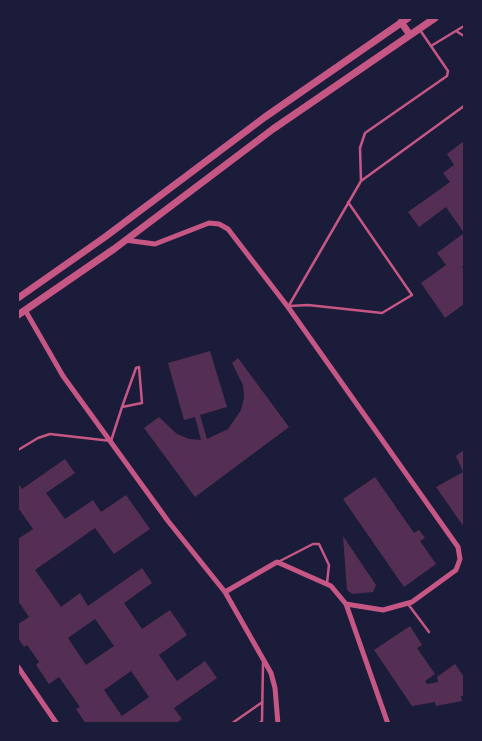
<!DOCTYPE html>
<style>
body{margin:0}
#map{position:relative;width:482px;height:741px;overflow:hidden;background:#1b1b3a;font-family:"Zilla Slab",serif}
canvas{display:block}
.frame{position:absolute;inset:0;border:19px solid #1b1b3a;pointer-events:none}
</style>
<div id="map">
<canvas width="482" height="741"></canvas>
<div class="frame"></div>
</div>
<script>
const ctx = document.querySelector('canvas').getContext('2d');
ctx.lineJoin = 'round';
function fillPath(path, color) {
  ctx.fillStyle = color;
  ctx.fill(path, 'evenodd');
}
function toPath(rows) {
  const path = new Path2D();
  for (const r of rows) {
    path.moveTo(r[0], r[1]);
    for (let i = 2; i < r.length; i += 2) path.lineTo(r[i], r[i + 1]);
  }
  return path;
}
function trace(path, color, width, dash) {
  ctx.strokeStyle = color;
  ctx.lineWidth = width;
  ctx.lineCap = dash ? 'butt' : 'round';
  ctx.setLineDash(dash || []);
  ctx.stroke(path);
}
const building = toPath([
 [464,141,464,233,446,207,419,227,408,212,450,182,443,173,454,165,447,154],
 [464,233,464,265,462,267,464,271,464,304,445,318,421,283,446,265,437,253],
 [210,351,227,407,200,415,207,439,228,429,241,410,244,398,243,385,232,363,238,358,289,427,195,497,144,428,159,417,177,434,189,439,201,440,195,417,184,420,168,363],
 [464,450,464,527,436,487,463,472,456,456],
 [65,459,75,473,46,493,65,519,93,500,101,512,126,495,150,529,114,554,95,528,35,570,61,607,80,593,88,606,142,568,152,583,124,603,142,629,170,610,187,635,159,655,177,681,205,661,217,678,174,708,182,719,175,724,86,724,76,709,80,707,59,677,49,684,36,665,39,662,27,645,24,647,18,638,18,624,29,617,18,601,18,539,33,529,19,509,18,510,18,483,22,489],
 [95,619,114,646,86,665,68,638],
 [131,671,149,697,122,716,104,690],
 [375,477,414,533,419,530,425,538,420,541,436,564,404,587,343,499],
 [343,536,376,585,373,592,352,594,347,590],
 [410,626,422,645,417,648,435,674,425,681,427,684,438,682,437,677,455,664,464,677,464,696,461,696,462,701,436,706,435,702,412,706,374,650]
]);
const service = toPath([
 [456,31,464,36],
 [431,46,464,26],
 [361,181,360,148,365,133,447,76,448,71,420,30],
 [290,306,308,305,382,313,412,295,348,202],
 [288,307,361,181,464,106],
 [18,450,38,438,50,434,111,441,122,407,136,368,139,367,142,403,122,407],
 [278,562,313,544,319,544,329,565,327,583],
 [408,604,429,632],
 [231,724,261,703],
 [259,724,262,721,263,663]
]);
const minor = toPath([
 [125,240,155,244,209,223,219,224,228,229,288,307,458,547,460,559,456,570,412,602,383,610,346,604],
 [25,310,63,376,168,521,225,592,271,673,275,688,278,724],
 [225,592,277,562,331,586,346,604,388,724],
 [18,667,57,724]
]);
const tertiary = toPath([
 [401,22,410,35],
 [18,298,105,237,265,117,408,18],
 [18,315,114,249,273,129,435,18]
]);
fillPath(building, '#542f53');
trace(service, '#c65784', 2.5);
trace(minor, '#c65784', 5);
trace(tertiary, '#c65784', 7);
</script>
